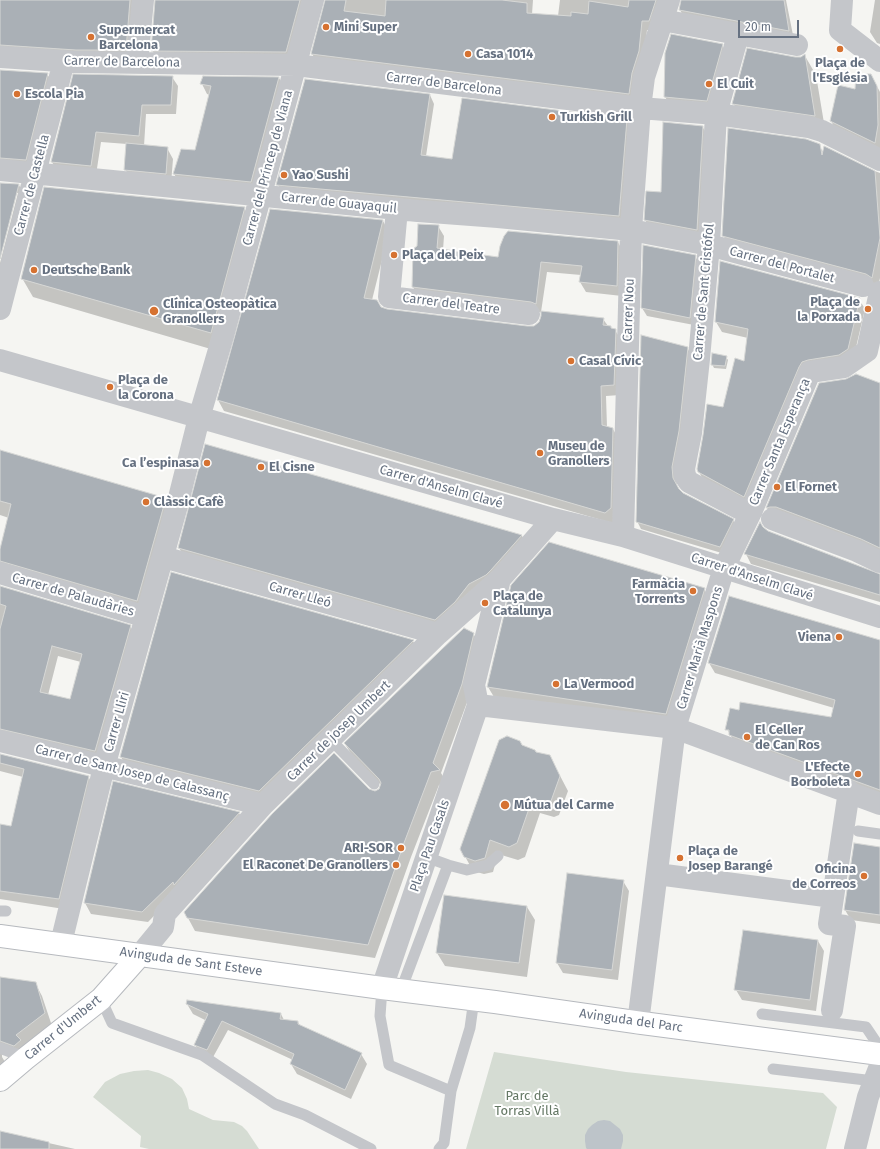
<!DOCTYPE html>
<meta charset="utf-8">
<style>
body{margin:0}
#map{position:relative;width:880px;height:1149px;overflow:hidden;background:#f5f5f2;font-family:"Fira Sans",sans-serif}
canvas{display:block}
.scale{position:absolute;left:738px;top:20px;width:61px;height:18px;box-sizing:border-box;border:2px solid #667181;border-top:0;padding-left:5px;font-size:12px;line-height:14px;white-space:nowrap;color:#667181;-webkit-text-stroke:3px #fff;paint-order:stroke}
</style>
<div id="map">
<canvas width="880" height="1149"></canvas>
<div class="scale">20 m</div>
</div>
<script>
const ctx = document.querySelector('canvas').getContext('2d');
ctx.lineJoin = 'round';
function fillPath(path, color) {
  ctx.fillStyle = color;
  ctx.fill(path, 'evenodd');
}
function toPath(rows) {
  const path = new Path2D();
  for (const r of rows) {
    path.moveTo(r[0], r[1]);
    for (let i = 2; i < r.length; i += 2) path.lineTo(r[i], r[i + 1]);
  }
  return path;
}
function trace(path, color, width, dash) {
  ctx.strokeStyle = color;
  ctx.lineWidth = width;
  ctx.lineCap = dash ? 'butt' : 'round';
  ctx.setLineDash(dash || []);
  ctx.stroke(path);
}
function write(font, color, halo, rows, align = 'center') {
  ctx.font = font + ' "Fira Sans",sans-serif';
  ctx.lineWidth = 4;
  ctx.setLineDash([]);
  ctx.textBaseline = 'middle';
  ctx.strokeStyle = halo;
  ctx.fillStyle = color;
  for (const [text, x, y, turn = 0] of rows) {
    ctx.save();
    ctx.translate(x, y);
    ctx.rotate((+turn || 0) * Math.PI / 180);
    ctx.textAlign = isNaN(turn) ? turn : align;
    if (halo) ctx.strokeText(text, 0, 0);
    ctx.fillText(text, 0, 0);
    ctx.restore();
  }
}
const green = toPath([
 [494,1052,626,1072,823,1093,837,1107,826,1149,466,1149],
 [148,1070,159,1073,172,1079,182,1088,187,1099,189,1109,213,1120,234,1122,242,1126,247,1131,259,1149,149,1149,140,1147,141,1136,93,1097,105,1082,120,1074,134,1071]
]);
const water = toPath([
 [604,1120,610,1121,620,1129,623,1135,623,1141,621,1149,587,1149,586,1148,585,1141,585,1135,588,1129,592,1125,598,1121]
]);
const shadow = toPath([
 [0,0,140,0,130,59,0,55],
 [156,0,310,0,291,61,157,59,152,50],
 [326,0,533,0,532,14,558,16,560,0,666,0,654,30,647,30,644,61,634,103,318,63,312,54],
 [682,0,786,0,794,40,685,19,680,10],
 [875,0,880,0,880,44,877,43,870,32],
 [722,45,725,51,710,107,669,103,665,97],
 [805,56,816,75,826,135,744,123,733,103,795,58,801,58],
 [0,71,47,74,53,83,31,169,0,168],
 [74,75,172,77,178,86,176,114,146,114,144,146,167,148,173,159,171,184,131,180,125,169,127,144,101,142,96,175,57,172,52,162],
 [871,75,880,92,880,153,837,132,831,121,856,90],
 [203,77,279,78,285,88,257,192,180,184,174,174,182,150,195,151,210,95,207,94,202,84],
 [430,95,434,104,426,156,453,161,626,120,631,128,624,224,282,193,278,184],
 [702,126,711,141,705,244,654,234,645,220],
 [819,145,823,152,880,173,880,278,878,287,729,246,723,235],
 [0,184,19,185,24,195,0,287,0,263,18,193,16,193,0,255],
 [244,208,255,226,221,352,33,297,22,278],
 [271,210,383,221,389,232,372,300,381,308,387,310,528,327,534,327,540,322,542,313,537,311,418,297,413,287,438,226,444,236,443,250,499,258,618,242,623,252,622,296,586,292,580,282,581,275,547,272,541,312,603,319,608,326,615,330,621,340,620,395,606,396,607,427,613,429,619,440,617,519,612,523,224,411,218,400],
 [695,256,700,265,694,325,647,316,642,308],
 [721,262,859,299,865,309,853,360,804,377,750,506,705,483,699,472,723,408,745,362,748,338,722,332,716,322],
 [687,347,691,355,676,475,677,487,683,494,733,520,737,528,725,554,641,529,637,521],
 [726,357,728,360,726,369,714,368,712,364],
 [819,384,880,384,880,554,773,517,767,508],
 [206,446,522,536,528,546,441,630,185,558,179,548],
 [0,451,165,499,173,512,144,614,0,564,0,553,9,518,0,515],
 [767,532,880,575,880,602,751,564,746,554],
 [172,574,413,641,419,652,266,802,127,768,121,757],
 [0,587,130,626,136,636,101,761,0,740],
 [58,656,81,662,71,700,48,695],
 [704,589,710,599,672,723,494,697,488,687],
 [473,633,481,647,469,697,441,773,447,783,439,785,411,857,375,958,195,931,188,918,369,790,375,792,380,789,381,785,353,757,345,744],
 [880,641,880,797,736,745,727,729,832,718,834,708,715,673,709,663],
 [522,747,557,770,568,791,559,815,554,817,540,813,525,857,518,860,498,854,493,872,484,874,473,871,461,849],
 [0,755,88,776,94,787,64,909,0,899,0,825,11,828,23,777,0,771],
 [114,783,239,813,245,823,148,922,91,914,85,903],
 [880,848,880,924,851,920,845,910],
 [623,881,629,891,618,980,563,973,557,963],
 [527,907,535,920,527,977,445,966,437,953],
 [818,941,824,951,816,1011,742,1000,736,990],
 [0,978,35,983,42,996,52,1026,24,1048,10,1054,2,1055,2,1057,10,1070,0,1080],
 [187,1004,281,1014,284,1020,298,1022,300,1026,361,1054,367,1064,351,1099,297,1074,291,1064,293,1060,228,1030,212,1059,201,1055,195,1045,207,1021,193,1014],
 [0,1132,75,1149,0,1149]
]);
const building = toPath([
 [0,0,130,0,126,50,76,50,0,45,0,0],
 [155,0,300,0,286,52,151,51,155,0],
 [325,0,346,0,344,11,385,16,386,0,502,0,527,3,527,13,571,16,571,12,588,14,589,1,628,7,629,0,656,0,649,21,642,21,639,51,632,73,629,94,311,54,325,0],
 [681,0,784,0,789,31,679,10,681,0],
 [671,34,723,44,707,101,664,97,665,53,671,34],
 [747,48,795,57,801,57,805,54,815,116,732,104,747,48],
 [0,70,48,73,26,160,0,158,0,70],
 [73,74,173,76,171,105,142,105,139,136,96,132,91,166,51,162,73,74],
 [856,74,871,74,877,86,878,125,875,143,830,121,838,85,855,89,856,74],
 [203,76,279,77,251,182,173,174,181,149,195,150,211,86,200,84,203,76],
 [305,79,430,94,421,155,452,159,462,98,627,119,619,216,276,185,305,79],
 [663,122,703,126,697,230,644,220,646,191,661,192,663,122],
 [728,128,806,139,820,144,822,155,824,146,875,171,880,238,872,278,866,274,722,236,728,128],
 [126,143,168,147,166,174,124,170,126,143],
 [0,183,19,184,0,259,0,183],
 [44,187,245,207,211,333,21,279,44,187],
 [270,209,383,220,364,298,377,300,381,307,387,309,527,326,534,326,539,322,541,316,541,311,604,318,603,325,611,326,611,328,616,329,614,385,601,386,602,425,613,428,611,508,605,513,217,400,270,209],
 [418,224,439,225,437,248,454,251,498,257,500,246,504,236,508,231,618,241,617,286,579,282,582,266,541,262,536,304,531,302,412,287,413,249,417,246,418,224],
 [643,245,696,255,690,318,641,308,643,245],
 [720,261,860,298,848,349,839,355,808,360,802,362,799,367,744,497,698,472,697,469,703,435,707,404,723,407,735,358,744,361,748,329,715,322,720,261],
 [641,335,688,347,679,431,672,467,673,478,679,489,683,493,734,519,720,547,636,522,641,335],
 [712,353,727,356,725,366,711,365,712,353],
 [856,374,880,383,880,548,861,539,776,507,770,507,766,508,819,383,846,379,856,374],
 [205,444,349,485,522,535,491,570,486,575,469,584,455,602,435,620,178,548,205,444],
 [0,450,166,498,137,601,0,561,0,549,11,504,0,501,0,450],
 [760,522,763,527,768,531,880,574,880,595,744,554,760,522],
 [549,542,705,588,666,714,487,687,511,585,549,542],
 [171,572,414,640,259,791,120,757,171,572],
 [0,586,131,625,95,751,0,729,0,629,6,606,0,604,0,586],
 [52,646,82,654,70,699,40,692,52,646],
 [729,596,880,640,880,790,729,735,729,730,725,730,730,708,739,710,740,702,831,717,835,700,708,663,729,596],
 [464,628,474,633,462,684,433,763,440,770,431,772,404,843,368,945,187,918,184,912,272,814,334,753,369,789,375,791,379,789,381,783,379,779,344,743,464,628],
 [507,736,520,741,522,745,535,750,536,752,550,755,560,776,551,801,545,803,532,800,517,843,509,847,490,840,485,858,475,861,464,857,460,849,499,740,507,736],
 [0,754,89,776,59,899,0,891,0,824,11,826,24,769,0,763,0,754],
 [113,781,240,812,174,885,173,882,142,912,84,903,113,781],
 [854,843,880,847,880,915,844,910,854,843],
 [567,873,624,880,612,970,556,963,567,873],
 [444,895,527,906,519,963,436,953,444,895],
 [743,930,818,940,810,1000,734,990,743,930],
 [0,977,36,982,45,1013,16,1035,21,1040,14,1046,0,1041,0,977],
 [187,1000,281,1013,280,1019,298,1021,298,1024,362,1053,345,1090,290,1064,294,1054,222,1021,207,1050,194,1045,208,1014,186,1004,187,1000],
 [0,1131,49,1142,49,1149,0,1149,0,1131]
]);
const lane = toPath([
 [330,739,374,784],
 [858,831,880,834],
 [426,857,448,865,467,870,488,865,498,856],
 [0,911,6,911],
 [382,988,380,1016,389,1065,451,1091],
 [401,990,448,865],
 [101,999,112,1023,202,1055,275,1104,305,1115,371,1149],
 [762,1014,866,1027,880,1048],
 [0,1048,26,1058],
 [773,1069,874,1081],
 [439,1149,444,1143,451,1091,470,1028,474,999]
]);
const street = toPath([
 [842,0,840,30,880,61],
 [662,20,797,45],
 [738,35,716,114,709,245,699,359,691,433,684,469,685,476,689,482,750,514],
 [0,57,75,62,296,65,640,108,716,114,809,127,822,131,880,160],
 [137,63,143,0],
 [0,170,418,211,498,217,631,230,709,245,863,286],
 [397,209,389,297,529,314],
 [0,309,64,61],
 [867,351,880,292],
 [0,360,553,519,623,536,880,617],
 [772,519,857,551,880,562],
 [623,536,631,230,640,108,644,77,669,0],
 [163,557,438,634],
 [0,573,146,617],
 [478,705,675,728,880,804],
 [0,741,263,805],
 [657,874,833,897],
 [61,943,104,767,178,502,199,418,223,336,313,0],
 [140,955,163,927,165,914,263,805,438,634,500,579,553,519],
 [382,988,478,705,474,685,500,579],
 [832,1010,845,926,829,924,849,791],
 [638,1023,675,728,724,568,752,510,810,372,844,367,867,351],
 [855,1149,868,1097,880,1066]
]);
const secondary = toPath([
 [0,936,382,988,495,1002,642,1023,880,1054],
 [0,1080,26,1058,101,999,140,955]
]);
const markers = [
 [326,27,4,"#d67231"],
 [91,37,4,"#d67231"],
 [840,49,4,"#d67231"],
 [468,54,4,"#d67231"],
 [709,84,4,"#d67231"],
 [17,94,4,"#d67231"],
 [552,117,4,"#d67231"],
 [284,175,4,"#d67231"],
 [394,255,4,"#d67231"],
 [34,270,4,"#d67231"],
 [868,309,4,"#d67231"],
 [154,311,5,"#d67231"],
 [571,361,4,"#d67231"],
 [110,387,4,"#d67231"],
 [540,453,4,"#d67231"],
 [207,463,4,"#d67231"],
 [261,467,4,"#d67231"],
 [777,487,4,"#d67231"],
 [146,502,4,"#d67231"],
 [693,591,4,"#d67231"],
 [485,603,4,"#d67231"],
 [839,637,4,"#d67231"],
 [556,684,4,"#d67231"],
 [747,737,4,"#d67231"],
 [858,774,4,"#d67231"],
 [505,805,5,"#d67231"],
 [401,848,4,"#d67231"],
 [680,858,4,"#d67231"],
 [396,865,4,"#d67231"],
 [864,876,4,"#d67231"]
];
const poiNames = [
 ["Mini Super",334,27],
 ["Supermercat",99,30],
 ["Barcelona",99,45],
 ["Casa 1014",476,54],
 ["Plaça de",840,63,"center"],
 ["l'Església",840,78,"center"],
 ["El Cuit",717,84],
 ["Escola Pia",25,94],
 ["Turkish Grill",560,117],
 ["Yao Sushi",292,175],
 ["Plaça del Peix",402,255],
 ["Deutsche Bank",42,270],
 ["Plaça de",860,302,"right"],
 ["la Porxada",860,317,"right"],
 ["Clínica Osteopàtica",163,304],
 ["Granollers",163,319],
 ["Casal Cívic",579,361],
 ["Plaça de",118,380],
 ["la Corona",118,395],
 ["Museu de",548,446],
 ["Granollers",548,461],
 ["Ca l’espinasa",199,463,"right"],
 ["El Cisne",269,467],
 ["El Fornet",785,487],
 ["Clàssic Cafè",154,502],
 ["Farmàcia",685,584,"right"],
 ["Torrents",685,599,"right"],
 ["Plaça de",493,596],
 ["Catalunya",493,611],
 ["Viena",831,637,"right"],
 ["La Vermood",564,684],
 ["El Celler",755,730],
 ["de Can Ros",755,745],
 ["L'Efecte",850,767,"right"],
 ["Borboleta",850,782,"right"],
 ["Mútua del Carme",514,805],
 ["ARI-SOR",393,848,"right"],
 ["Plaça de",688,851],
 ["Josep Barangé",688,866],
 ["El Raconet De Granollers",388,865,"right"],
 ["Oficina",856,869,"right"],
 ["de Correos",856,884,"right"]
];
const streetNames = [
 ["Carrer de Barcelona",122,62,1],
 ["Carrer de Barcelona",444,84,7],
 ["Carrer del Príncep de Viana",268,168,-75],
 ["Carrer de Castella",32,185,-75],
 ["Carrer de Guayaquil",339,203,6],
 ["Carrer del Portalet",782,265,15],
 ["Carrer de Sant Cristófol",704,292,-85],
 ["Carrer del Teatre",451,304,7],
 ["Carrer Nou",629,310,-88],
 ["Carrer Santa Esperança",780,442,-67],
 ["Carrer d'Anselm Clavé",441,487,16],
 ["Carrer d'Anselm Clavé",752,577,18],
 ["Carrer de Palaudàries",73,595,16],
 ["Carrer Lleó",300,595,16],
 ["Carrer Marià Maspons",700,648,-73],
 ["Carrer Lliri",117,722,-74],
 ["Carrer de josep Umbert",339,731,-44],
 ["Carrer de Sant Josep de Calassanç",132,773,14],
 ["Plaça Pau Casals",430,846,-71],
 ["Avinguda de Sant Esteve",191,962,8],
 ["Avinguda del Parc",631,1021,8],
 ["Carrer d'Umbert",63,1028,-39]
];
const parkNames = [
 ["Parc de",527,1096],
 ["Torras Villà",527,1111]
];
fillPath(green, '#d5dcd3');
fillPath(water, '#bdc4c9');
fillPath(shadow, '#0003');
fillPath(building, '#aab0b6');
trace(building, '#d6d7d5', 1);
trace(secondary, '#b6b9be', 24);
trace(lane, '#c4c6ca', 11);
trace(street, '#c4c6ca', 22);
trace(secondary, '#fff', 22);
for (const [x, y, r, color] of markers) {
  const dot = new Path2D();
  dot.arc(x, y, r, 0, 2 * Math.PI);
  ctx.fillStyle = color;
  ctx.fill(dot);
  trace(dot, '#fff', 1.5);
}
write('bold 13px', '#667181', '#fff', poiNames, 'left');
write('13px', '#667181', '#fff', streetNames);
write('13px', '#657865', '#fff', parkNames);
</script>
